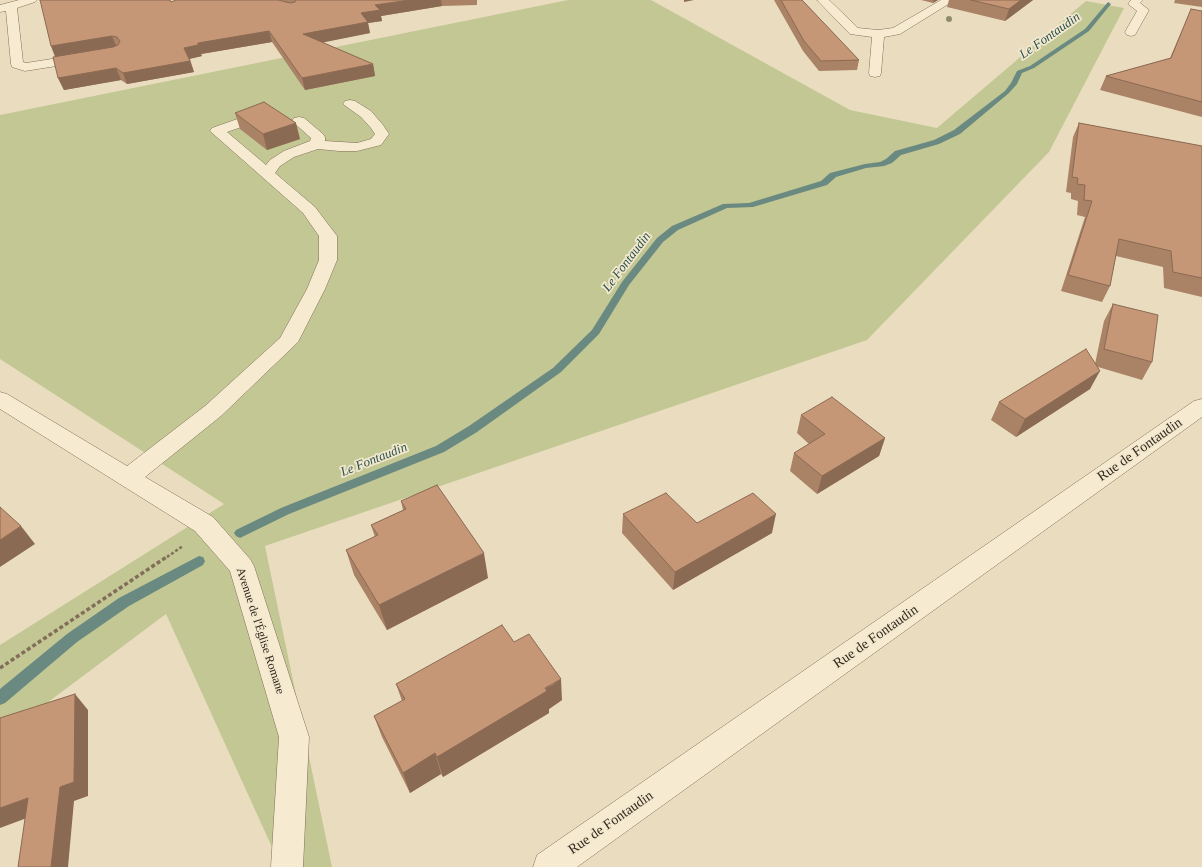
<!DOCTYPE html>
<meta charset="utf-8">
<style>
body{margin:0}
canvas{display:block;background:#eaddbf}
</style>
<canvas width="1202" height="867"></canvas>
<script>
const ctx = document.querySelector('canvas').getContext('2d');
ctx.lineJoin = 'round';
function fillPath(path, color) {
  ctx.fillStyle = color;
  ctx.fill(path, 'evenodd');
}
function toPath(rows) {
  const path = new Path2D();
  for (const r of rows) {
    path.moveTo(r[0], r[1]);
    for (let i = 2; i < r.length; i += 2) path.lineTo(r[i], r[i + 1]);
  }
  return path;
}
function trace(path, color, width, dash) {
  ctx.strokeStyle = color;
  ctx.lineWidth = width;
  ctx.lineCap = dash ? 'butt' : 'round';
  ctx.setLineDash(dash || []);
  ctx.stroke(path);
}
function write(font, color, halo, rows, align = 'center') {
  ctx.font = font + ' Georgia,serif';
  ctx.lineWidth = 3.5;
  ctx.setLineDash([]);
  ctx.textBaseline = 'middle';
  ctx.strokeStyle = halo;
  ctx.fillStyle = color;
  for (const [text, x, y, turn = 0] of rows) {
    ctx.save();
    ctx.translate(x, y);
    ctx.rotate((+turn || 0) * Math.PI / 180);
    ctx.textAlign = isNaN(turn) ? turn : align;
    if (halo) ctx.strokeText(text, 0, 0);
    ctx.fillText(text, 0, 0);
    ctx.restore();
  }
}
const green = toPath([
 [568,0,651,0,850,110,937,128,1086,1,1124,8,1049,152,867,340,265,546,332,867,281,867,166,614,0,738,0,645,224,504,0,359,0,115]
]);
const stream = toPath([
 [1108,2,1111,4,1089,31,1034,68,1022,73,1017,84,1009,93,960,134,939,144,901,155,892,163,884,166,866,168,836,177,827,185,753,207,727,208,678,230,663,242,629,285,599,334,561,372,477,432,444,452,289,514,244,536,240,538,236,536,234,533,236,530,281,508,436,446,469,426,553,368,592,330,622,282,657,238,672,226,723,204,749,203,821,181,830,173,865,164,880,162,886,159,895,151,934,140,954,130,1005,91,1011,83,1017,71,1030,66,1085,29,1108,2],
 [199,556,203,557,205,561,203,565,129,606,77,642,5,703,0,705,0,689,67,634,119,598,199,556]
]);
const pathFar1 = toPath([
 [167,557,183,546]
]);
const path = toPath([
 [0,668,168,556]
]);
const minor = toPath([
 [19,0,37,0,35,2,17,8,23,62,26,63,84,54,88,55,90,58,88,61,25,71,12,67,11,64,6,11,0,12,0,5,19,0],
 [817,0,829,0,858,28,878,30,893,28,941,0,955,0,900,34,884,37,881,73,880,76,875,77,870,76,869,73,872,37,850,34,817,0],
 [1131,0,1143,0,1140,3,1149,10,1135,35,1131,36,1127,35,1125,32,1137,11,1128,4,1131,0],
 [350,100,355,101,371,111,383,125,389,134,381,145,357,151,339,151,318,149,294,157,280,166,275,173,315,207,337,236,337,260,325,289,298,342,221,416,145,477,213,517,250,559,254,566,309,737,303,867,271,867,279,737,230,571,195,531,0,409,0,392,7,394,127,466,205,406,280,338,307,289,319,260,319,236,303,213,210,131,212,128,243,117,248,116,253,117,255,120,253,123,227,132,266,165,270,160,284,151,310,141,311,138,292,121,294,118,299,117,304,118,323,134,325,137,325,141,357,143,371,139,375,134,371,128,361,117,343,104,345,101,350,100],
 [1202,399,1202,417,577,867,533,867,537,855,1194,401,1202,399]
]);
const trees = [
 [949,19]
];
const wall = toPath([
 [176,0,477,0,477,5,442,6,381,16,382,21,368,23,370,33,322,42,373,64,375,76,305,90,272,42,201,54,202,56,190,59,194,72,127,84,121,80,64,90,58,78,55,57,51,46],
 [774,0,802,0,859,60,857,70,819,71,803,51],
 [921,0,938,0,933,3],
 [949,0,1033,0,1005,21,947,7],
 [1175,0,1202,0,1202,7,1174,3],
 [1191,9,1202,11,1202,117,1100,90,1106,76,1170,58],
 [235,113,300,139,267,150,240,129],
 [1079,123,1202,146,1202,297,1164,288,1163,267,1116,256,1110,286,1102,302,1061,291,1085,217,1077,215,1078,201,1071,199,1071,193,1066,192,1073,137],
 [1113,304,1152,362,1142,380,1098,367,1090,389,1016,437,991,420,999,402,1095,364,1104,321],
 [801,415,885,438,879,456,817,494,790,471,794,453,809,444,797,433],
 [401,501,488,578,387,630,354,575,346,550,375,537,371,525,403,510],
 [623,514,697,523,772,533,673,590,622,533],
 [514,642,562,700,549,709,549,713,443,777,441,774,410,793,382,737,374,716,402,701,396,684]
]);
const shadedWall = toPath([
 [410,0,441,0,442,6,381,16,382,21,368,23,370,33,306,46,303,34,361,13,375,5],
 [684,0,694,0,684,2],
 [934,0,938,0,933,3],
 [1021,0,1033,0,1005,21,1009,9],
 [269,31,272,42,201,54,202,56,188,59,184,48,198,43],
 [112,36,117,48,56,58,51,46],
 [190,61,194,72,127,84,123,73],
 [373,64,375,76,305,90,302,78],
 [116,68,121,80,64,90,58,78],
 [296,123,300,139,267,150,263,134],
 [1100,371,1090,389,1016,437,1025,419],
 [885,438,879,456,817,494,822,476],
 [776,514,772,533,673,590,675,572],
 [21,526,35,544,0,567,0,540],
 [484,553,488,578,387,630,379,605],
 [561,679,562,700,549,709,549,713,443,777,437,757],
 [75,694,88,710,88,796,74,801,68,867,50,867,60,787],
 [435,753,441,774,410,793,403,773],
 [28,798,43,812,0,828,0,808]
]);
const building = toPath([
 [40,0,170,0,171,2,176,0,278,0,290,3,295,2,296,0,410,0,375,5,380,10,361,13,368,22,303,34,373,64,302,78,269,31,198,43,198,45,184,48,190,61,123,73,116,68,58,78,53,57,113,47,118,45,120,41,117,37,112,36,51,46,40,0],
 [781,0,802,0,859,60,821,61,804,41,781,0],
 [971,0,1021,0,1009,9,971,0],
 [1191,9,1202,11,1202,102,1106,76,1171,58,1191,9],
 [264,102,296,123,263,134,235,113,264,102],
 [1079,123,1202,146,1202,278,1173,272,1171,251,1119,239,1110,286,1068,275,1092,201,1084,200,1085,185,1077,184,1078,178,1072,177,1079,123],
 [1113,304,1158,315,1152,362,1104,349,1113,304],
 [1086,349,1100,371,1025,419,999,402,1086,349],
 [832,397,885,438,822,476,794,453,825,434,801,415,832,397],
 [437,485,484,553,379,605,346,550,378,535,371,525,406,509,401,501,437,485],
 [666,493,697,523,753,493,776,514,675,572,623,514,666,493],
 [0,507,21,526,0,540,0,507],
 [502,625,514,642,529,634,561,679,545,688,547,691,437,757,435,753,403,773,374,716,405,699,396,684,502,625],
 [75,694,74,782,60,787,51,867,18,867,28,798,0,808,0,718,75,694]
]);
const streetNames = [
 ["Avenue de l'Église Romane",260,631,72]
];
const waterNames = [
 ["Le Fontaudin",1050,36,-35],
 ["Le Fontaudin",627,262,-53],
 ["Le Fontaudin",374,460,-22]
];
const nearStreetnames = [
 ["Rue de Fontaudin",1140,450,-35],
 ["Rue de Fontaudin",876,637,-35],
 ["Rue de Fontaudin",611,823,-35]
];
fillPath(green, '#c2c794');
fillPath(stream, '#6a8981');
trace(minor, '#826e59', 1);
trace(pathFar1, '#826e59', 2.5, [3, 2]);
trace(path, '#826e59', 3.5, [4, 2.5]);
fillPath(minor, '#f6ebd1');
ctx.fillStyle = '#8e8e6a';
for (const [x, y] of trees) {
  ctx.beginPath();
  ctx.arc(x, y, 3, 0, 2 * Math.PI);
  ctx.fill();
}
fillPath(wall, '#aa8266');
fillPath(shadedWall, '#8b6a53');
fillPath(building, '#c69777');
trace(building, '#8b6a53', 1);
write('12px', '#32271c', '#f2e8ce', streetNames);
write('italic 13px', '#2c514e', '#f2e8ce', waterNames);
write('14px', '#32271c', '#f2e8ce', nearStreetnames);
</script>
